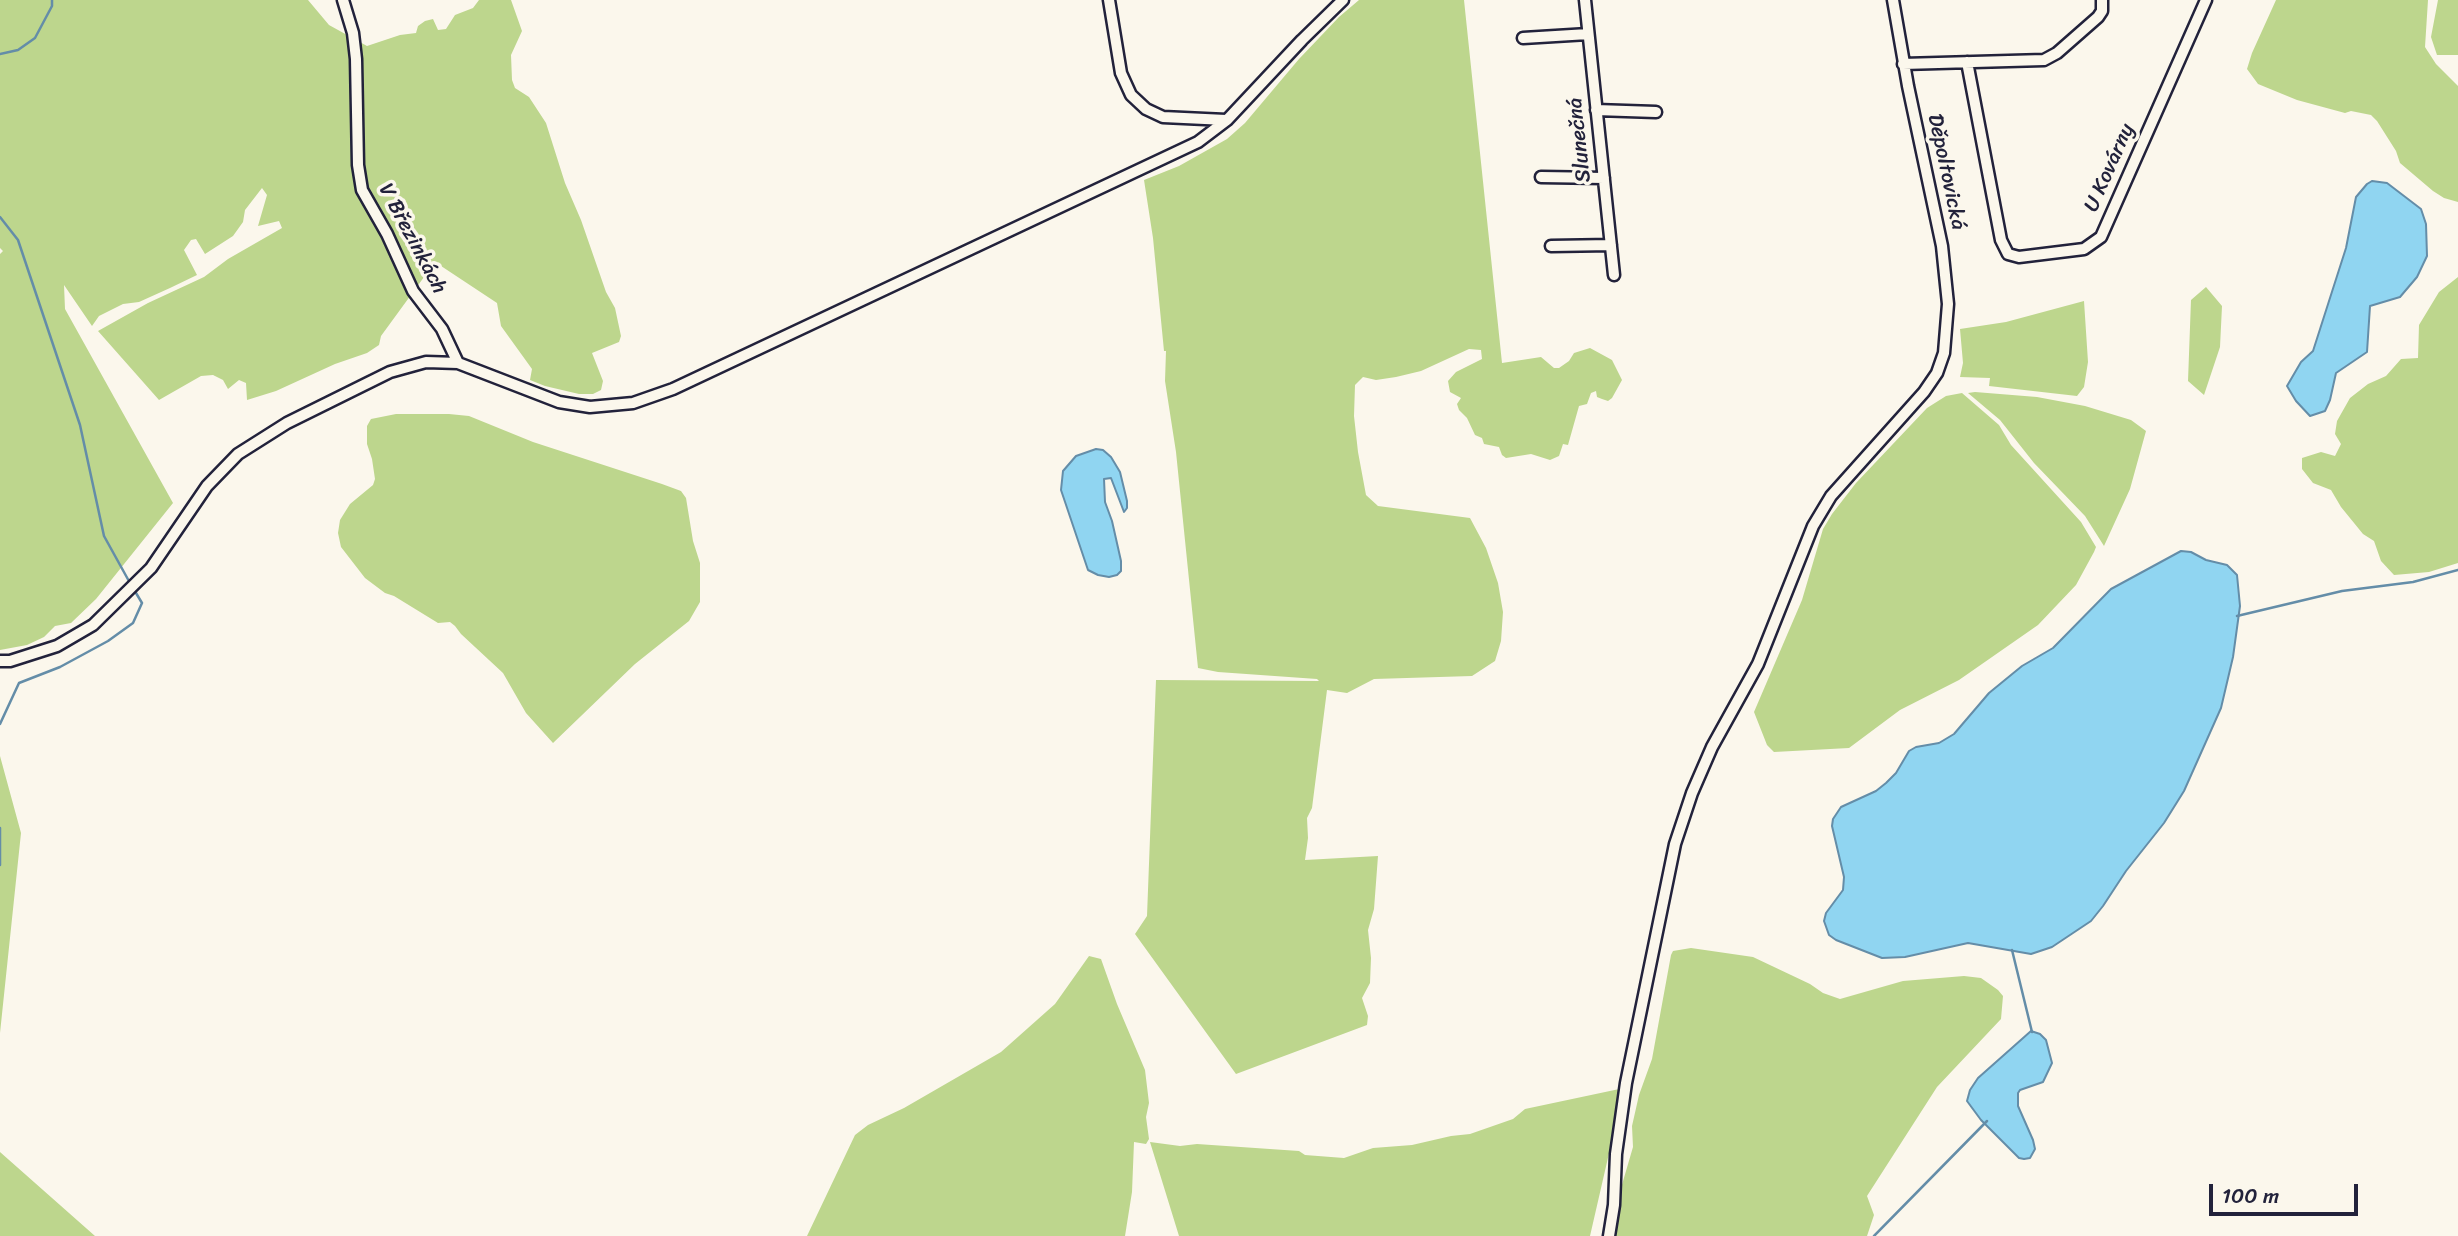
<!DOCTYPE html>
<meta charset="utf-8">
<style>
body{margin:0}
#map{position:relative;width:2458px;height:1236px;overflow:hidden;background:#fbf7ec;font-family:Sriracha,sans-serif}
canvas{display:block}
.scale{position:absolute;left:2209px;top:1184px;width:149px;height:32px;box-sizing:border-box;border:4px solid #22223b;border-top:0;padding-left:9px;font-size:21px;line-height:24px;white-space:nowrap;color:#22223b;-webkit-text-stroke:5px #fbf7ec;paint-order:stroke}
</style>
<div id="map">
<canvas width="2458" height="1236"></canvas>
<div class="scale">100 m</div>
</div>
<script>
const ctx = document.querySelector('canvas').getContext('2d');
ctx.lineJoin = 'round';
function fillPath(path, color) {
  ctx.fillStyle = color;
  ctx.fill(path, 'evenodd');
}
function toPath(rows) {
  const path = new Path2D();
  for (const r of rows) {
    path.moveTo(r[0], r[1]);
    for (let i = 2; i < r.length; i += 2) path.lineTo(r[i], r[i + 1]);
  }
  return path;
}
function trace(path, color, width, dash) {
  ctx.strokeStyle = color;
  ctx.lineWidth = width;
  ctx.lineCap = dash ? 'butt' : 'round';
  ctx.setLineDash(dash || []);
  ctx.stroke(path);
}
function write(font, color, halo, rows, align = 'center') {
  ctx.font = font + ' Sriracha,sans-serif';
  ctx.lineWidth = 7;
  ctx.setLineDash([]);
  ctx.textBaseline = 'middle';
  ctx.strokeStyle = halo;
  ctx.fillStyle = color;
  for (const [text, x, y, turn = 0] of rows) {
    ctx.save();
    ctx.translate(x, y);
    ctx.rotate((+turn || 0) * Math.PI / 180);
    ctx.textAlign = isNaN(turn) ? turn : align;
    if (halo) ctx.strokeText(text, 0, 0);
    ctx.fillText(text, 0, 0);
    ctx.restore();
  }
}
const green = toPath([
 [0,0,308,0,329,25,367,46,400,35,416,33,418,26,425,21,433,19,438,30,446,29,455,15,473,8,479,0,511,0,522,31,511,55,512,80,515,88,529,97,546,123,565,183,581,220,606,292,615,308,621,336,619,342,592,353,603,381,601,390,593,394,579,394,545,386,530,380,532,369,501,326,497,303,435,262,381,336,379,345,367,353,335,364,276,391,247,400,246,383,239,380,228,389,223,380,213,375,201,376,159,400,98,331,148,303,204,277,228,259,282,228,279,221,258,226,267,195,262,188,245,210,243,222,233,236,205,254,196,239,191,240,184,250,197,275,170,288,139,302,123,304,99,316,92,326,64,285,65,309,173,503,96,599,71,623,55,626,44,637,27,645,0,650,0,254,3,251,0,248],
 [1359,0,1464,0,1502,363,1541,357,1554,368,1559,368,1569,361,1574,353,1590,348,1612,360,1622,380,1612,398,1608,401,1602,399,1597,397,1596,391,1591,393,1587,404,1579,406,1568,445,1563,444,1559,456,1550,460,1531,454,1506,458,1502,455,1499,447,1484,444,1482,438,1475,435,1467,418,1459,410,1457,404,1461,398,1450,392,1448,381,1456,372,1482,359,1481,350,1469,349,1421,371,1396,377,1376,380,1363,377,1355,385,1354,416,1358,452,1366,495,1378,506,1470,518,1486,548,1498,583,1503,612,1501,641,1495,661,1472,676,1374,679,1347,693,1327,690,1312,808,1307,818,1308,838,1305,860,1378,856,1374,909,1368,930,1371,958,1370,983,1362,998,1368,1016,1367,1025,1236,1074,1135,934,1147,916,1156,680,1319,681,1317,679,1218,672,1198,668,1176,452,1165,381,1166,351,1164,351,1153,238,1144,180,1179,166,1227,139,1245,123,1299,59,1339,17],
 [2276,0,2428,0,2425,47,2436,64,2458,86,2458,202,2444,198,2433,191,2400,163,2396,151,2377,121,2371,115,2351,111,2345,113,2297,100,2258,84,2247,69,2252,53],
 [2438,0,2458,0,2458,55,2437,55,2431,37],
 [2458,277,2458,563,2429,572,2394,575,2381,561,2374,541,2363,534,2341,507,2331,490,2313,483,2302,469,2302,458,2321,452,2335,456,2341,444,2335,434,2337,421,2350,398,2368,384,2386,376,2401,359,2418,358,2419,325,2439,292],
 [2206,287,2222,306,2220,347,2204,395,2188,381,2191,300],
 [2084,301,2088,362,2084,387,2077,396,1989,386,1990,378,1960,377,1963,363,1960,329,2006,322],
 [1975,392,2037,397,2085,406,2131,420,2146,431,2130,489,2104,546,2085,516,2034,463,2000,420,1968,393],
 [1962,393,1999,425,2011,445,2081,522,2096,547,2094,552,2076,585,2038,625,1959,680,1900,710,1849,748,1774,752,1767,745,1754,712,1802,600,1823,529,1832,514,1856,483,1927,408,1946,396],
 [396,414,449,414,469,416,533,442,662,484,681,491,686,498,693,541,700,563,700,602,689,621,635,664,553,743,526,713,503,673,461,634,455,626,450,622,438,623,394,596,385,593,365,578,341,547,338,533,340,520,350,504,373,485,375,479,372,459,367,444,367,426,371,419],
 [0,756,21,833,0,1033],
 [1691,948,1753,957,1810,984,1823,993,1840,999,1903,981,1964,976,1981,978,1998,990,2003,996,2001,1019,1937,1087,1867,1196,1874,1215,1867,1236,1607,1236,1633,1147,1632,1126,1639,1095,1652,1059,1671,955,1673,951],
 [1089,956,1101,959,1117,1004,1145,1070,1149,1103,1146,1117,1149,1139,1146,1144,1134,1142,1132,1192,1125,1236,807,1236,855,1135,868,1125,904,1108,1001,1052,1055,1004],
 [1624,1088,1590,1236,1179,1236,1150,1142,1180,1146,1197,1144,1299,1151,1305,1155,1344,1158,1373,1148,1412,1145,1451,1136,1470,1134,1513,1119,1525,1109],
 [0,1152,95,1236,0,1236]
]);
const water = toPath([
 [2372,181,2387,183,2421,209,2426,224,2427,256,2417,277,2400,297,2370,306,2367,352,2336,373,2330,400,2325,411,2310,416,2296,401,2287,386,2301,362,2313,351,2346,248,2356,197,2367,184,2372,181],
 [1096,449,1103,450,1111,457,1120,472,1127,501,1127,508,1124,512,1111,478,1104,479,1105,502,1112,521,1121,561,1121,571,1117,575,1109,577,1098,575,1088,570,1061,490,1063,471,1076,456,1096,449],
 [2181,551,2191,552,2206,560,2227,565,2237,575,2240,606,2233,657,2221,708,2184,791,2164,823,2126,871,2103,906,2091,921,2052,947,2031,954,1968,943,1905,957,1882,958,1836,940,1829,935,1824,921,1826,913,1843,890,1844,877,1832,826,1833,819,1841,807,1876,791,1886,783,1896,773,1909,751,1916,747,1939,743,1954,734,1989,693,2022,666,2053,648,2111,589,2181,551],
 [2031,1031,2040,1034,2046,1040,2052,1063,2043,1082,2020,1090,2018,1093,2018,1106,2033,1140,2035,1149,2030,1158,2024,1159,2019,1158,1981,1120,1967,1101,1970,1090,1978,1078,2031,1031]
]);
const stream = toPath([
 [0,54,18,50,35,38,52,6,52,0],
 [0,217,18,240,80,425,104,536,130,583],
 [2237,616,2342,591,2413,582,2458,570],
 [0,724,19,683,60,667,108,641,133,623,142,603,133,588],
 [0,828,0,865],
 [2012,950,2032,1032],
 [1874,1236,1987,1121]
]);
const minor = toPath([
 [343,0,353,33,356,59,358,165,362,190,387,234,413,291,442,329,458,363],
 [1109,0,1121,73,1131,95,1146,109,1163,117,1226,120],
 [1585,0,1614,275],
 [1523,38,1588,34],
 [1967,62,2001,240,2008,254,2019,257,2084,249,2101,237,2206,0],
 [1903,64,2044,60,2057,53,2098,17,2102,11,2102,0],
 [1596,110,1656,112],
 [1541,177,1604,178],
 [1551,246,1611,245],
 [0,661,10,661,57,646,93,625,151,568,207,486,238,454,287,423,390,372,426,362,458,363,559,402,590,407,633,403,673,389,1198,142,1227,120,1302,40,1343,0],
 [1609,1236,1614,1205,1616,1154,1626,1083,1675,844,1692,793,1712,747,1758,664,1813,526,1831,496,1924,392,1937,373,1944,353,1948,304,1942,246,1908,86,1893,0]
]);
const streetNames = [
 ["Slunečná",1580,140,-96],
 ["U Kovárny",2110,168,-66],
 ["Děpoltovická",1946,172,78],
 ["V Březinkách",412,239,62]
];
fillPath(green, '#bdd68d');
fillPath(water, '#90d5f1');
trace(water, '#648da8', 2);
trace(stream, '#648da8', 2.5);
trace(minor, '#22223b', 15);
trace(minor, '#fbf7ec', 10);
write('21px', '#22223b', '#fbf7ec', streetNames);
</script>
